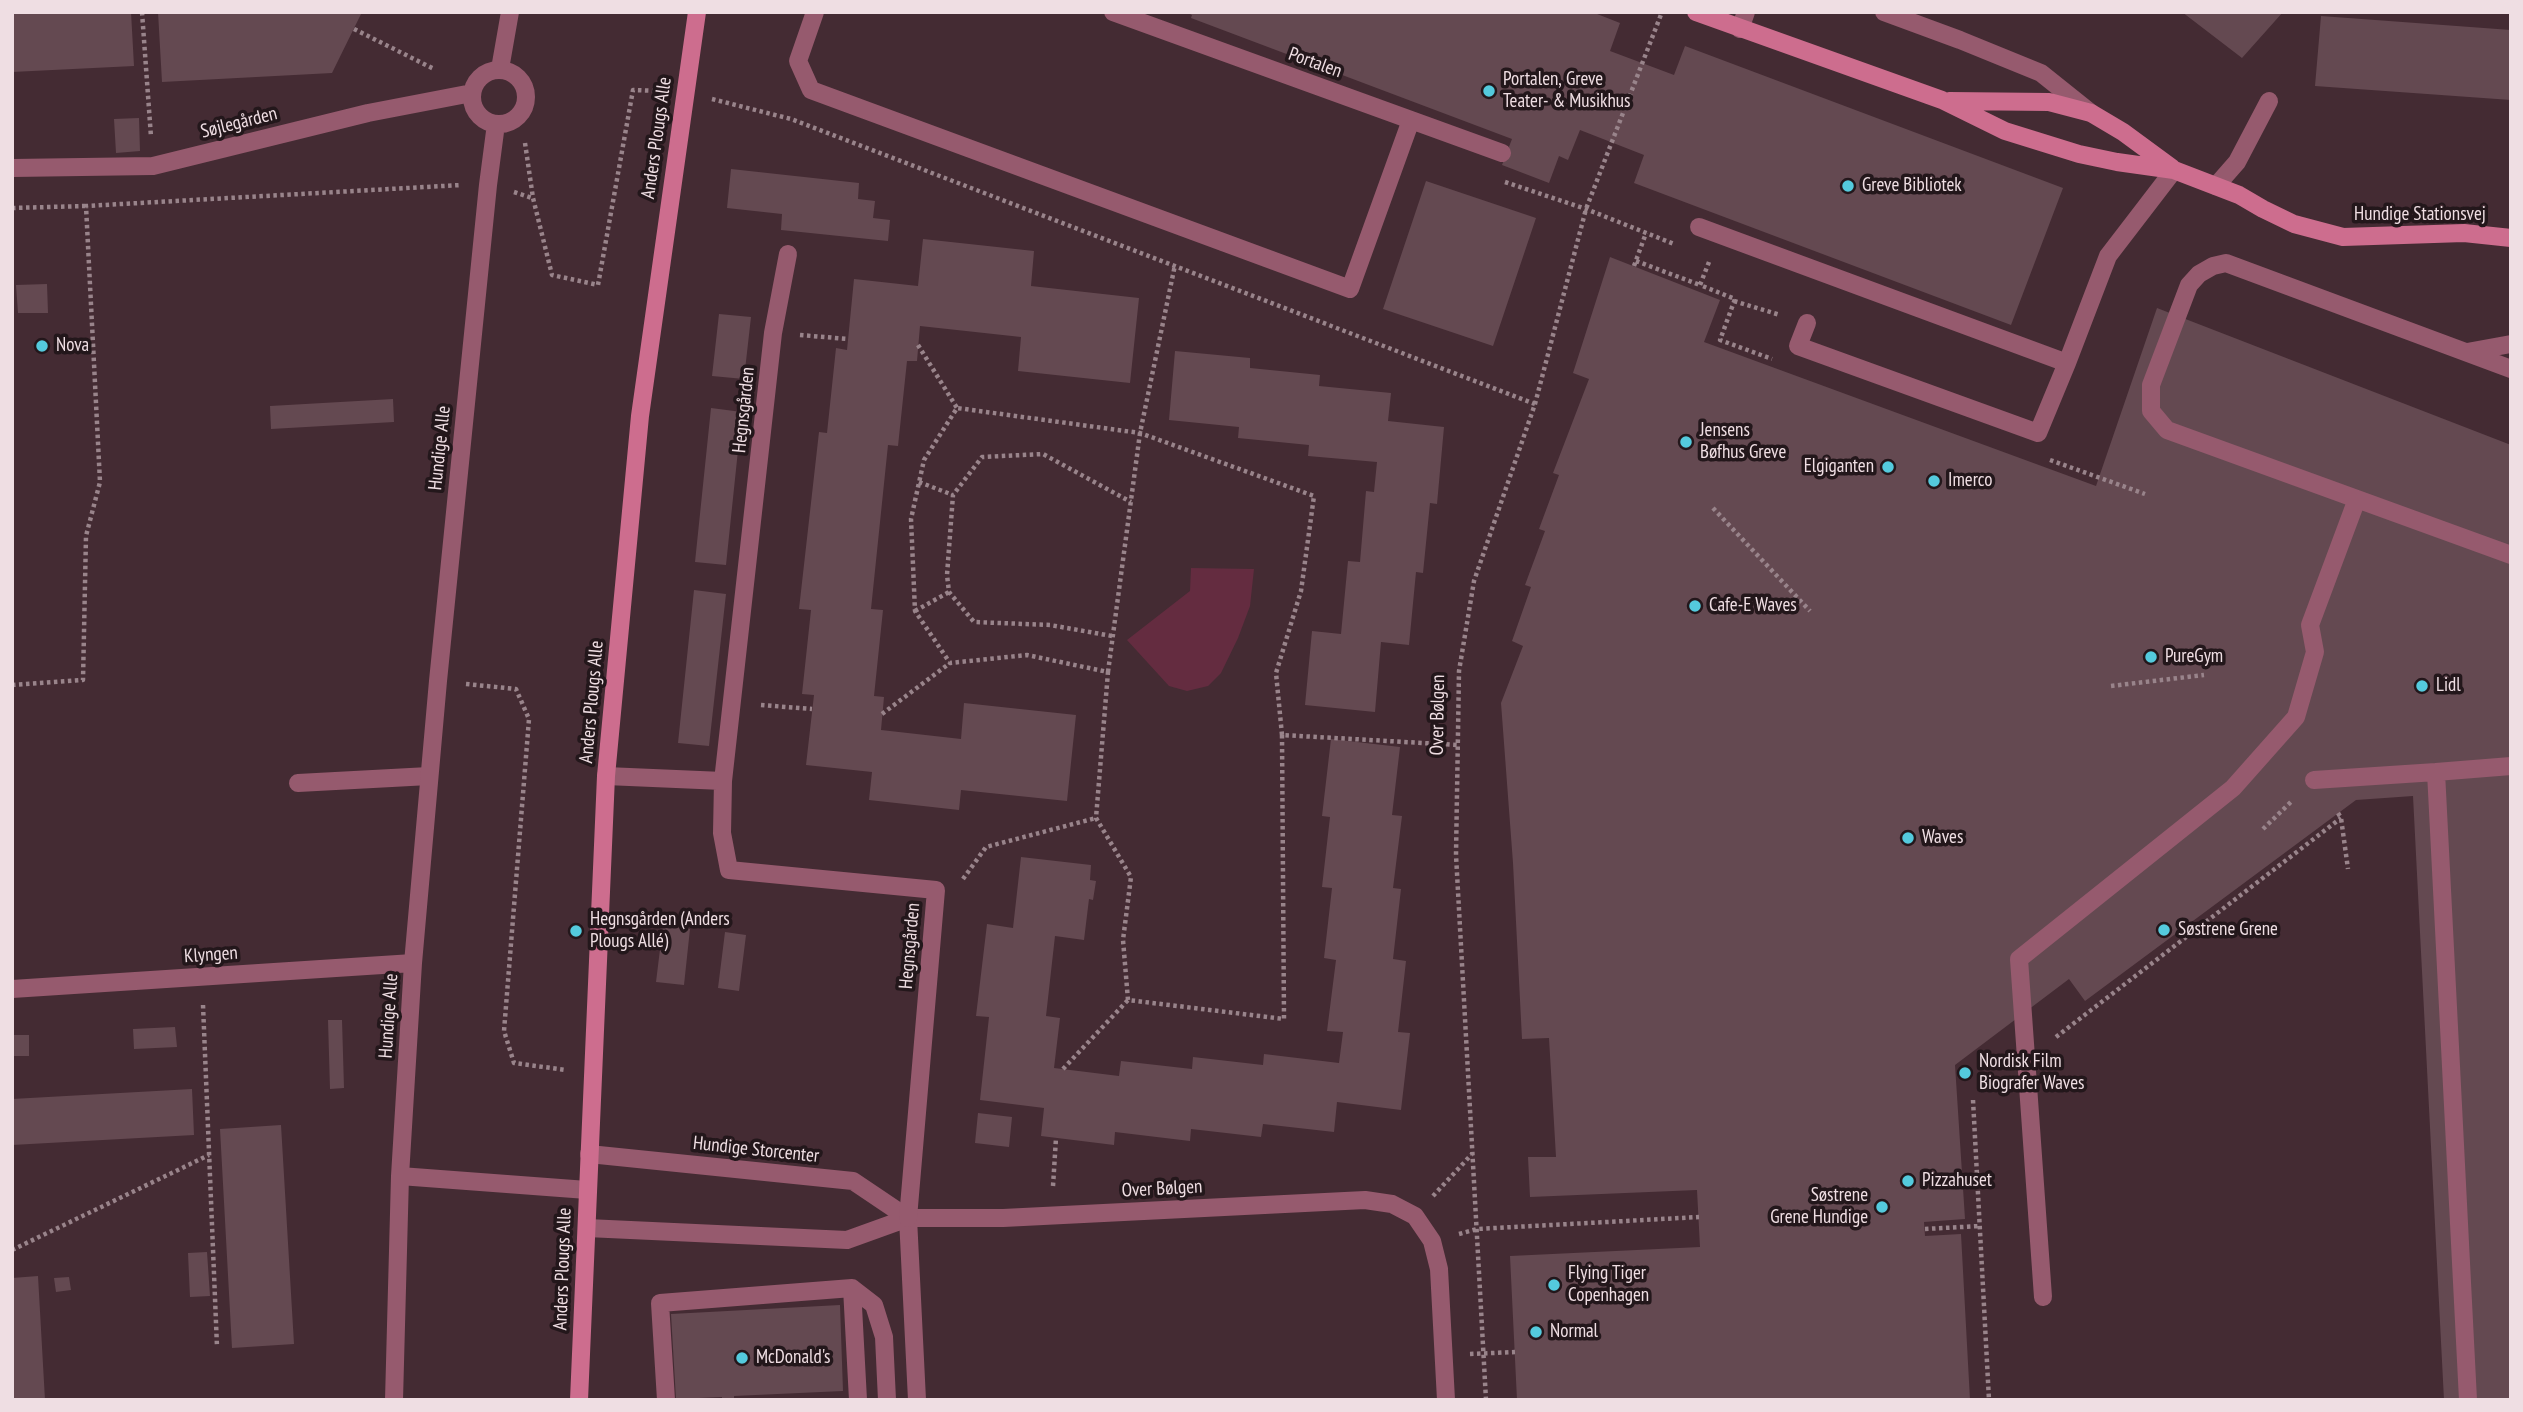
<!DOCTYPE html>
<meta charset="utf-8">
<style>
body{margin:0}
#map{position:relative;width:2523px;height:1412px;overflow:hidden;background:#442b33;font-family:"PT Sans Narrow",sans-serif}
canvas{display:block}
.frame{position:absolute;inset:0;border:14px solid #efdee3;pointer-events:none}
</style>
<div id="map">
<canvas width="2523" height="1412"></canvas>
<div class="frame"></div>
</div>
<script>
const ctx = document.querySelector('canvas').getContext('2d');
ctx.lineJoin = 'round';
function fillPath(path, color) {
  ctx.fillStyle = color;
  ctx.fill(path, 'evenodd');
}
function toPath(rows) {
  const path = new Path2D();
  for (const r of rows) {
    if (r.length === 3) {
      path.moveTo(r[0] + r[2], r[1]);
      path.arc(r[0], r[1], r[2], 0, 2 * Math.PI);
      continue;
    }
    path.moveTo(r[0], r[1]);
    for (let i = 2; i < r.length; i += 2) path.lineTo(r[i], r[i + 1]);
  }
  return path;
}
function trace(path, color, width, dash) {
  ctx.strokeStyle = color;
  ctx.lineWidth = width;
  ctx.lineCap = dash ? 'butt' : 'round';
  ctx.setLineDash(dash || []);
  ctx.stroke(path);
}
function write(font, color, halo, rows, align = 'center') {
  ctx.font = font + ' "PT Sans Narrow",sans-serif';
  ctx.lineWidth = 7;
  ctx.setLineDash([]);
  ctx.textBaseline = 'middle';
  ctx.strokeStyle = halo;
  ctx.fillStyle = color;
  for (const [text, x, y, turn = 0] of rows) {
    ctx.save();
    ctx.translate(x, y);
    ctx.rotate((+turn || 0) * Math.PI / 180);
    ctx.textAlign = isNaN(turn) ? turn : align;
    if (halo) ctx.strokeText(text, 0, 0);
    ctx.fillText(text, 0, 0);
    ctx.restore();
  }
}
const green = toPath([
 [1191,568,1254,569,1250,606,1238,638,1221,673,1208,686,1187,691,1169,686,1127,640,1190,591]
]);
const building = toPath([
 [12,12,131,12,134,66,12,72],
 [158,12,362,12,332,73,162,82],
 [1186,12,1592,12,1620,23,1610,51,1674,75,1685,46,2063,188,2011,325,1634,183,1644,155,1580,130,1568,160,1559,156,1549,183,1502,165,1512,139,1191,18,1192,15],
 [2182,12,2283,12,2242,58],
 [2321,16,2511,30,2511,100,2315,86],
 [139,118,140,151,116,153,114,119],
 [731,169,859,183,858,199,875,201,873,218,890,220,888,241,781,230,782,214,727,208],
 [1426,181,1536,218,1493,346,1383,309],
 [923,239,1034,251,1031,286,1139,298,1130,383,1018,371,1021,337,920,326,917,361,907,361,898,446,888,445,871,609,883,610,874,696,884,697,881,730,961,739,964,703,1076,715,1067,801,961,790,959,810,869,800,872,772,806,765,814,695,802,694,811,610,799,609,819,432,827,433,836,348,847,350,854,279,918,286],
 [1610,257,1720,300,1704,342,2096,486,2157,308,2511,445,2511,1400,2444,1400,2413,796,2356,800,2085,1001,2069,979,1955,1065,1965,1219,1924,1222,1925,1236,1961,1234,1970,1400,1517,1400,1510,1256,1700,1247,1697,1190,1530,1197,1528,1157,1556,1157,1549,1038,1522,1039,1513,863,1501,703,1523,646,1512,641,1531,587,1525,585,1545,531,1539,529,1559,475,1553,473,1589,379,1573,373],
 [47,284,48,313,18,313,16,285],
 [719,314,751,317,744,379,712,376],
 [1175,351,1250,358,1250,368,1320,375,1319,386,1391,393,1388,421,1444,427,1437,504,1430,503,1423,573,1416,572,1409,645,1381,642,1375,712,1305,705,1312,631,1341,634,1348,561,1360,562,1366,491,1374,492,1377,462,1308,456,1309,445,1238,438,1239,427,1169,420],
 [393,399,394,422,271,429,270,406],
 [711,408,742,412,726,565,695,562],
 [694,590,726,594,709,746,678,743],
 [1331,739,1400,747,1392,815,1402,816,1393,888,1401,889,1393,959,1406,961,1398,1032,1410,1033,1401,1110,1337,1102,1334,1132,1263,1124,1261,1137,1191,1129,1190,1141,1115,1132,1114,1145,1041,1136,1044,1108,980,1100,989,1017,976,1016,987,924,1013,928,1021,857,1091,865,1090,880,1096,881,1093,900,1089,899,1084,940,1055,936,1046,1016,1060,1018,1054,1068,1119,1076,1121,1061,1192,1069,1193,1057,1263,1065,1264,1054,1339,1063,1343,1032,1327,1031,1336,960,1324,958,1332,888,1322,887,1330,817,1322,816],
 [663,925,690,929,684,985,656,982],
 [725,932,746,935,739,991,718,988],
 [328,1020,342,1020,344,1088,330,1089],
 [175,1027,177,1047,134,1049,133,1029],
 [12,1035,29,1035,29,1056,12,1056],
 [192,1089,194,1135,12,1145,12,1099],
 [978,1113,1012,1117,1009,1147,975,1143],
 [281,1125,294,1344,232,1348,220,1129],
 [207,1252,210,1296,190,1297,188,1253],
 [38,1276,45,1400,12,1400,12,1278],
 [69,1277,71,1290,56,1292,54,1278],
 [840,1305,843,1391,734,1396,734,1400,722,1400,722,1397,676,1399,671,1314]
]);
const path = toPath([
 [142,12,151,137],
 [354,29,434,69],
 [526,93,529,80],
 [712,99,791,119,1535,404],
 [525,143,533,198,552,275,598,285,633,90,659,91],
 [1505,182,1586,209,1674,244],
 [514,192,532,198],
 [12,208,86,206],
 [1636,261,1700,285],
 [1709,262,1700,285,1735,299,1720,340,1772,359],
 [1634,266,1646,233],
 [1734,301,1780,315],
 [800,335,848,339],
 [918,345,957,408],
 [2050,460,2145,494],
 [919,482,953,495],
 [1713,508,1810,611],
 [915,611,949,592],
 [1112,636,1050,625,974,622,949,592,947,575,953,495,982,457,1043,454,1131,502],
 [1108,672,1140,433,1175,265],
 [466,684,516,689,529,719,504,1031,514,1063,566,1070],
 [12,685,83,680,86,536,100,482,86,206,461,185],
 [2111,686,2204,675],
 [761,705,812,709],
 [882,714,950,663],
 [1282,735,1276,673,1301,591,1314,496,1140,433,957,408,924,460,911,519,915,611,950,663,1027,655,1108,672,1096,818,1131,877,1123,940,1128,1000,1284,1019,1282,735,1458,745],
 [2338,813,2341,818,2348,869],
 [2263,829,2293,800],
 [963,879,986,847,1096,818],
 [203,1005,217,1347],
 [2056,1037,2341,818],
 [1063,1069,1128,1000],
 [1973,1100,1989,1400],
 [1053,1186,1056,1138],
 [1433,1196,1472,1154],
 [1925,1229,1980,1226],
 [1459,1234,1477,1229,1699,1217],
 [12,1250,209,1155],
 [1470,1354,1515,1352],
 [1486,1400,1456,855,1459,671,1474,581,1535,404,1586,209,1662,12]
]);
const lane = toPath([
 [815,12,798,61,811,90,1350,289,1411,120],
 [1113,12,1502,153],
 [1884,12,1960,40,2041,73,2091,113],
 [1740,29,1746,12],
 [2216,186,2237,162,2269,101],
 [1699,227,2067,363,2108,256,2174,170],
 [1807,323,1798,346,2038,433,2067,363],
 [2467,352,2511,344],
 [2511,369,2226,263,2213,266,2199,274,2189,285,2151,385,2151,411,2167,430,2511,555],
 [2436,772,2511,766],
 [2314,780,2436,772,2468,1400],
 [298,783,429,776],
 [589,1154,853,1181,908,1218],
 [908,1218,917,1400],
 [587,1228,847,1240,908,1218,1003,1218,1365,1200,1392,1204,1415,1216,1432,1241,1439,1269,1446,1400],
 [852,1288,858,1400],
 [2043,1297,2019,959,2233,788,2296,717,2315,652,2310,625,2357,499],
 [666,1400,660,1303,852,1288,874,1305,884,1337,887,1400]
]);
const street = toPath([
 [500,69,510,12],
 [499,97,27],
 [12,168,153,166,368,113,472,93],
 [606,776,723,781,773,333,788,254],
 [723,781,722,833,729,870,936,890,908,1218],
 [12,989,413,963],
 [400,1176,587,1190],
 [394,1400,400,1176,413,963,438,681,488,185,496,124]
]);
const secondary = toPath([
 [1696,12,1942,100,2005,131,2079,154,2117,162,2174,170,2239,195,2263,209,2294,224,2343,237,2464,233,2511,238],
 [1949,101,2049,102,2091,113,2123,132,2172,168],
 [579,1400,606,776,640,416,697,12]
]);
const markers = [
 [1489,91,7,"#54cadd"],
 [1848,186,7,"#54cadd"],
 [42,346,7,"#54cadd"],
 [1686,442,7,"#54cadd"],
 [1888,467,7,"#54cadd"],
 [1934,481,7,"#54cadd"],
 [1695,606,7,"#54cadd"],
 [2151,657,7,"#54cadd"],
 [2422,686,7,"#54cadd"],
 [1908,838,7,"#54cadd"],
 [2164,930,7,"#54cadd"],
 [576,931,7,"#54cadd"],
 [1965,1073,7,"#54cadd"],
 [1908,1181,7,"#54cadd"],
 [1882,1207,7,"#54cadd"],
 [1554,1285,7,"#54cadd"],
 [1536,1332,7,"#54cadd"],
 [742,1358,7,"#54cadd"]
];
const streetNames = [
 ["Portalen",1315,63,20],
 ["Søjlegården",239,123,-14],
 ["Anders Plougs Alle",657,138,-82],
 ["Hundige Stationsvej",2420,215],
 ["Hegnsgården",744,410,-84],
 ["Hundige Alle",440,448,-84],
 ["Anders Plougs Alle",592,702,-85],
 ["Over Bølgen",1438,715,-89],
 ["Hegnsgården",910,946,-85],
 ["Klyngen",211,955,-4],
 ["Hundige Alle",389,1016,-86],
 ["Hundige Storcenter",756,1150,6],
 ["Over Bølgen",1162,1189,-3],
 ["Anders Plougs Alle",563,1269,-88]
];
const poiNames = [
 ["Portalen, Greve",1503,80],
 ["Teater- & Musikhus",1503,102],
 ["Greve Bibliotek",1862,186],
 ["Nova",56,346],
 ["Jensens",1700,431],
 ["Bøfhus Greve",1700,453],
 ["Elgiganten",1874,467,"right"],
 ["Imerco",1948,481],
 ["Cafe-E Waves",1709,606],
 ["PureGym",2165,657],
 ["Lidl",2436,686],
 ["Waves",1922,838],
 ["Hegnsgården (Anders",590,920],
 ["Plougs Allé)",590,942],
 ["Søstrene Grene",2178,930],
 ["Nordisk Film",1979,1062],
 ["Biografer Waves",1979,1084],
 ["Pizzahuset",1922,1181],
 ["Søstrene",1868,1196,"right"],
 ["Grene Hundige",1868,1218,"right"],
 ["Flying Tiger",1568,1274],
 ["Copenhagen",1568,1296],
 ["Normal",1550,1332],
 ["McDonald's",756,1358]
];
fillPath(green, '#642c40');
fillPath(building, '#644951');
trace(path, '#99848b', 4.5, [3.5, 3.5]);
trace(lane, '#965a6e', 18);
trace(street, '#965a6e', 18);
trace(secondary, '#cd6d8e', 18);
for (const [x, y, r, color] of markers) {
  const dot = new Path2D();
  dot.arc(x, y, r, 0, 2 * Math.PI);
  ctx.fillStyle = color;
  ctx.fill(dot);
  trace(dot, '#23171b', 2.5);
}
write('19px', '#efdee3', '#23171b', streetNames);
write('19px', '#efdee3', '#23171b', poiNames, 'left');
</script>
